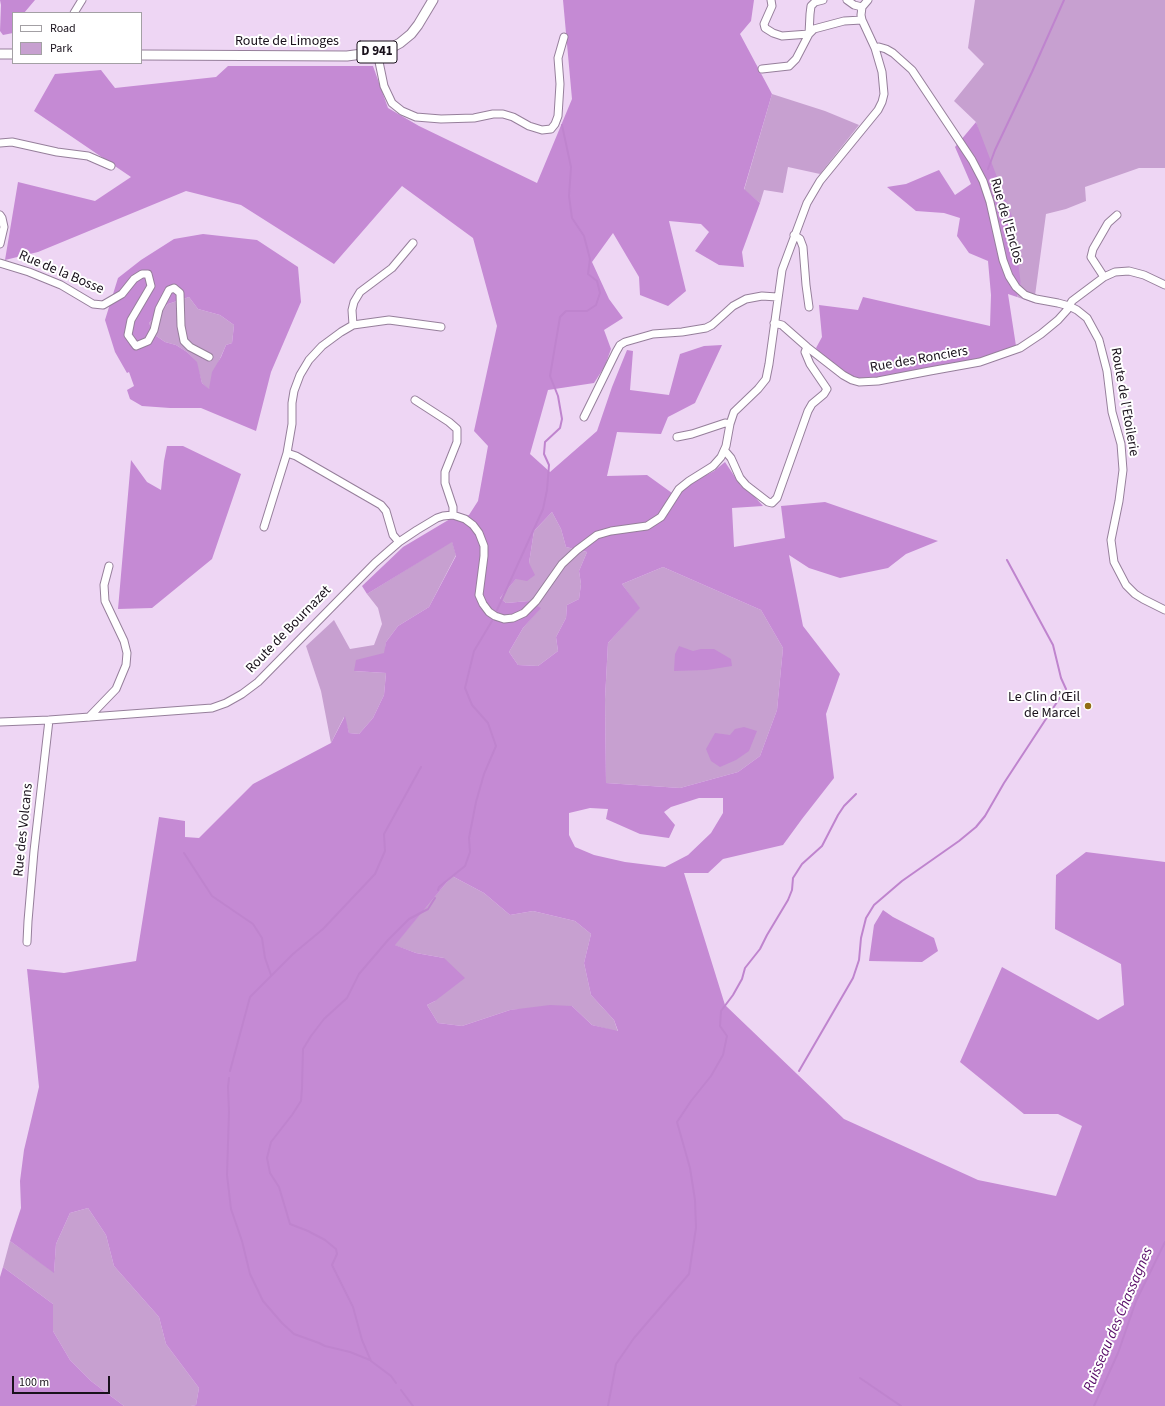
<!DOCTYPE html>
<meta charset="utf-8">
<style>
body{margin:0}
#map{position:relative;width:1165px;height:1406px;overflow:hidden;background:#eed6f4;font-family:"Source Sans 3",sans-serif}
canvas{display:block}
.legend{position:absolute;left:12px;top:12px;width:130px;height:52px;box-sizing:border-box;background:#fff;border:1px solid #a3a0a4;margin:0;padding:5px 7px;list-style:none;font-size:12px;color:#19111b}
.legend li{display:flex;align-items:center;gap:8px;height:20px}
.legend b{width:20px;border:1px solid #a3a0a4}
.scale{position:absolute;left:12px;top:1376px;width:98px;height:18px;box-sizing:border-box;border:2px solid #19111b;border-top:0;padding-left:5px;font-size:12px;line-height:14px;white-space:nowrap;color:#19111b;-webkit-text-stroke:3px #fff;paint-order:stroke}
</style>
<div id="map">
<canvas width="1165" height="1406"></canvas>
<ul class="legend">
<li><b style="height:5px;background:#fff"></b>Road</li>
<li><b style="height:11px;background:#c7a0d0"></b>Park</li>
</ul>
<div class="scale">100 m</div>
</div>
<script>
const ctx = document.querySelector('canvas').getContext('2d');
ctx.lineJoin = 'round';
function fillPath(path, color) {
  ctx.fillStyle = color;
  ctx.fill(path, 'evenodd');
}
function toPath(rows) {
  const path = new Path2D();
  for (const r of rows) {
    path.moveTo(r[0], r[1]);
    for (let i = 2; i < r.length; i += 2) path.lineTo(r[i], r[i + 1]);
  }
  return path;
}
function trace(path, color, width, dash) {
  ctx.strokeStyle = color;
  ctx.lineWidth = width;
  ctx.lineCap = dash ? 'butt' : 'round';
  ctx.setLineDash(dash || []);
  ctx.stroke(path);
}
function write(font, color, halo, rows, align = 'center') {
  ctx.font = font + ' "Source Sans 3",sans-serif';
  ctx.lineWidth = 4;
  ctx.setLineDash([]);
  ctx.textBaseline = 'middle';
  ctx.strokeStyle = halo;
  ctx.fillStyle = color;
  for (const [text, x, y, turn = 0] of rows) {
    ctx.save();
    ctx.translate(x, y);
    ctx.rotate((+turn || 0) * Math.PI / 180);
    ctx.textAlign = isNaN(turn) ? turn : align;
    if (halo) ctx.strokeText(text, 0, 0);
    ctx.fillText(text, 0, 0);
    ctx.restore();
  }
}
const green = toPath([
 [975,0,1165,0,1165,168,1139,168,1085,187,1086,201,1066,209,1046,214,1034,303,1017,297,1021,286,976,122,954,101,984,64,968,48],
 [772,94,825,111,859,125,820,174,788,167,783,193,764,190,760,203,744,190],
 [189,297,198,309,220,315,234,325,232,343,226,345,219,361,209,390,202,383,196,362,187,352,176,345,165,342,155,335,149,323,168,304],
 [552,512,561,529,566,547,587,552,579,571,581,584,579,599,567,605,566,618,556,637,558,651,538,666,518,665,509,652,523,628,540,608,529,601,506,603,500,598,529,563,534,531],
 [452,541,456,555,429,607,398,626,386,642,385,653,354,671,386,673,384,695,373,718,359,734,349,733,344,717,331,743,321,691,306,646,334,620,350,649,374,645,382,624,378,608,367,594],
 [663,567,761,610,783,648,777,710,760,756,738,772,680,788,606,783,605,699,608,643,639,608,622,584],
 [452,876,484,893,510,915,533,911,575,921,591,934,584,963,591,995,614,1020,618,1032,592,1025,572,1006,510,1010,462,1026,438,1023,427,1005,435,1001,444,958,416,953,394,945],
 [88,1208,106,1235,114,1266,159,1317,166,1344,199,1388,196,1405,191,1406,124,1406,91,1381,70,1360,53,1331,53,1304,3,1267,10,1241,54,1272,56,1244,70,1213]
]);
const forest = toPath([
 [0,0,35,0,24,13,13,13,13,33,3,35,0,31,1,5],
 [563,0,754,0,751,21,740,34,772,94,744,189,760,203,742,252,744,267,719,265,695,251,709,232,701,224,669,221,686,291,668,306,640,295,639,277,613,233,592,262,609,299,623,318,604,330,611,349,605,366,594,383,548,390,530,454,550,472,597,431,612,387,627,350,633,351,630,390,669,395,680,354,704,346,722,345,695,403,668,417,661,434,617,432,607,476,647,475,672,493,714,471,725,462,741,486,753,495,763,506,732,508,734,547,785,538,781,506,825,502,938,541,906,554,888,568,840,578,809,568,789,555,803,626,840,674,826,714,834,778,802,819,783,845,723,859,708,873,684,873,725,1005,844,1119,978,1180,1056,1196,1082,1126,1058,1114,1024,1114,960,1062,1002,967,1098,1020,1124,1005,1121,964,1055,929,1056,875,1086,852,1165,862,1165,1406,191,1406,196,1405,199,1388,166,1344,159,1317,114,1266,106,1235,88,1208,70,1213,56,1244,54,1273,10,1241,21,1208,20,1181,24,1150,39,1087,27,969,64,973,136,961,159,817,185,821,185,837,199,838,253,784,331,743,345,716,349,733,359,734,373,718,384,695,386,673,354,671,356,660,384,653,386,642,398,626,429,607,456,556,452,542,367,594,362,586,403,547,450,519,469,515,478,501,488,446,474,431,497,326,473,238,402,186,334,264,241,205,186,191,38,252,5,260,18,182,95,201,131,177,34,111,55,74,101,70,115,88,216,77,228,66,373,66,388,108,419,126,537,183,572,99],
 [552,512,561,529,566,547,587,552,579,571,581,584,579,599,567,605,566,618,556,637,558,651,538,666,518,665,509,652,523,628,541,608,529,601,506,603,500,598,516,579,527,581,535,575,529,563,534,531],
 [663,567,761,610,783,648,777,710,760,756,738,772,680,788,606,783,605,699,608,643,640,608,622,584],
 [699,798,723,798,723,813,711,833,688,855,665,867,625,862,594,855,575,847,569,835,569,813,590,808,608,809,606,819,640,834,669,838,675,825,664,812,671,807],
 [452,876,484,893,510,915,533,911,575,921,591,934,584,963,591,995,614,1020,618,1031,592,1025,572,1006,550,1005,510,1010,462,1026,438,1023,427,1005,435,1001,465,978,444,958,416,953,395,945],
 [976,122,1013,219,1021,286,1017,297,1008,294,1016,346,977,360,876,380,853,379,821,355,816,348,822,337,819,305,858,310,863,297,990,326,991,295,988,261,969,253,957,236,960,218,944,213,916,211,887,187,906,184,939,170,955,195,971,184,955,147],
 [203,234,257,240,298,267,301,302,271,372,256,431,201,408,170,408,142,406,130,399,127,390,134,386,129,372,127,373,115,352,105,320,118,278,141,260,174,239],
 [189,297,198,309,220,315,234,325,232,343,226,345,221,357,212,372,209,389,202,383,197,362,187,352,176,345,165,342,155,335,149,323,168,304],
 [167,446,183,446,241,474,212,559,152,608,118,609,131,460,147,482,161,490,164,461],
 [679,646,693,651,701,649,714,649,731,659,732,666,707,670,674,671,675,654],
 [744,727,757,731,749,751,736,760,720,767,711,761,706,749,715,733,730,735,735,729],
 [883,910,893,917,934,938,938,951,922,962,869,961,874,925],
 [3,1267,53,1304,53,1331,70,1360,91,1381,124,1406,0,1406,0,1277]
]);
const stream = toPath([
 [988,169,995,150,1032,72,1064,0],
 [1007,560,1053,645,1061,678,1066,689],
 [497,610,543,509,547,490,549,465,544,454,545,442,560,428,562,419,558,396,550,376,560,317,566,311,587,311,596,305,600,293,597,281,588,274,590,259,584,236,572,218,569,196,571,167,562,125],
 [184,853,212,896,253,924,262,938,265,958,271,975],
 [438,890,439,887,465,866,470,852,469,838,476,802,484,774,496,746,488,723,472,705,465,688,474,651,492,621],
 [230,1071,250,997,293,954,323,929,375,874,385,851,384,834,421,767],
 [799,1071,853,978,859,960,861,938,866,918,874,905,902,881,959,841,976,827,985,816,1004,783,1061,696],
 [229,1078,228,1087,229,1112,227,1175,231,1209,242,1241,250,1274,263,1301,282,1323,294,1334,319,1343,325,1346,350,1352,370,1360],
 [860,1378,901,1406],
 [396,1383,391,1376,371,1361,362,1340,353,1307,332,1265,337,1254,336,1249,325,1240,308,1231,290,1224,279,1187,270,1173,267,1158,271,1142,292,1115,301,1101,302,1088,303,1049,311,1036,324,1019,347,998,359,974,388,940,409,919,428,909,435,898],
 [401,1390,413,1406],
 [608,1406,616,1364,634,1338,689,1274,696,1228,695,1200,690,1168,677,1122,691,1101,711,1076,723,1055,727,1036,720,1026,721,1011,733,995,742,979,745,968,760,949,767,935,788,900,792,890,793,878,802,864,822,846,838,815,844,806,856,794],
 [1094,1406,1118,1353,1136,1301,1165,1242]
]);
const minor = toPath([
 [771,0,772,6,764,24,765,28,773,33,782,36,809,34,814,29,844,21,862,20],
 [847,0,854,5,862,7],
 [74,13,82,0],
 [875,48,879,47,886,49,893,53,912,70,972,160,983,181,990,202,1003,260,1009,276,1016,287,1025,295,1036,299,1058,303,1069,306,1077,310,1087,318,1099,340,1107,371,1112,412,1121,444,1123,470,1119,501,1111,540,1114,562,1126,585,1135,594,1143,599,1165,610],
 [377,52,384,86,392,103,402,111,416,117,441,119,474,118,493,114,503,114,513,117,529,126,542,130,551,129,555,124,558,116,560,84,558,58,564,37],
 [762,69,789,66,796,59,809,34,810,14,811,6,815,2,823,0],
 [0,143,12,142,57,152,88,156,111,166],
 [0,215,2,218,4,227,0,244],
 [794,235,800,239,803,247,806,285,809,307],
 [0,263,29,272,61,285,93,304,103,305,122,294,134,279,142,274,148,274,151,286,131,320,128,335,133,342,136,346,148,341,154,330,159,309,169,290,174,288,180,293,181,326,184,341,190,347,209,357],
 [1104,277,1091,257,1093,249,1108,223,1117,215],
 [774,323,782,325,807,347,843,375,852,380,859,382,878,381,930,371,980,362,1020,348,1041,334,1058,320,1067,310,1072,301,1104,277,1115,272,1129,271,1144,275,1165,285],
 [353,325,352,310,354,302,360,292,392,268,413,243],
 [415,400,449,422,457,429,457,442,445,472,445,483,453,507,453,515],
 [584,417,616,352,620,345,625,342,653,334,682,332,706,328,712,325,733,306,746,299,762,296,777,297],
 [677,437,692,434,725,423,730,424],
 [725,451,731,458,740,478,746,485,768,502,772,503,777,498,808,411,812,404,824,394,827,389,810,364,805,352,807,347],
 [264,527,287,453],
 [399,542,393,535,386,511,381,505,296,456,287,453,292,424,292,403,294,391,300,375,309,360,322,346,341,332,353,325,389,320,441,327],
 [89,717,116,689,126,665,127,653,124,641,105,601,104,585,109,566],
 [0,722,49,720,212,708,226,703,242,694,258,682,375,563,399,542,417,530,437,518,443,516,453,515,465,519,473,525,479,533,484,546,484,556,479,595,483,604,489,612,495,616,504,619,513,618,524,613,536,601,562,564,577,550,597,535,611,531,647,526,661,517,679,489,689,481,713,466,721,457,726,446,730,424,734,412,758,389,766,379,769,364,782,270,807,203,820,181,878,110,882,102,884,94,882,72,875,48,862,20,861,15,862,7,868,0],
 [27,942,28,921,34,851,49,720]
]);
const major = toPath([
 [0,54,13,54],
 [141,55,347,56,377,52,387,50,400,43,411,34,418,25,433,0]
]);
const markers = [
 [1088,706,4,"#916d13"]
];
const shields = [
 [377,52,40]
];
const shieldNames = [
 ["D 941",377,52]
];
const streetNames = [
 ["Route de Limoges",287,42],
 ["Rue de l'Enclos",1006,221,74],
 ["Rue de la Bosse",61,273,23],
 ["Rue des Ronciers",919,360,-10],
 ["Route de l'Etoilerie",1124,402,80],
 ["Route de Bournazet",289,630,-46],
 ["Rue des Volcans",24,830,-84]
];
const poiNames = [
 ["Le Clin d’Œil",1080,698],
 ["de Marcel",1080,714]
];
const waterNames = [
 ["Ruisseau des Chassagnes",1119,1320,-67]
];
fillPath(green, '#c7a0d0');
fillPath(forest, '#c58ad4');
trace(stream, '#bf84ce', 2);
trace(minor, '#967f9b', 9);
trace(major, '#967f9b', 11);
trace(minor, '#fff', 7);
trace(major, '#fff', 9);
for (const [x, y, r, color] of markers) {
  const dot = new Path2D();
  dot.arc(x, y, r, 0, 2 * Math.PI);
  ctx.fillStyle = color;
  ctx.fill(dot);
  trace(dot, '#fff', 1.5);
}
for (const [x, y, w] of shields) {
  const box = new Path2D();
  box.roundRect(x - w / 2, y - 11, w, 22, 3);
  ctx.fillStyle = '#fff';
  ctx.fill(box);
  trace(box, '#19111b', 1);
}
write('bold 13px', '#19111b', null, shieldNames);
write('14px', '#19111b', '#fff', streetNames);
write('14px', '#19111b', '#fff', poiNames, 'right');
write('italic 15px', '#590d69', '#fff', waterNames);
</script>
